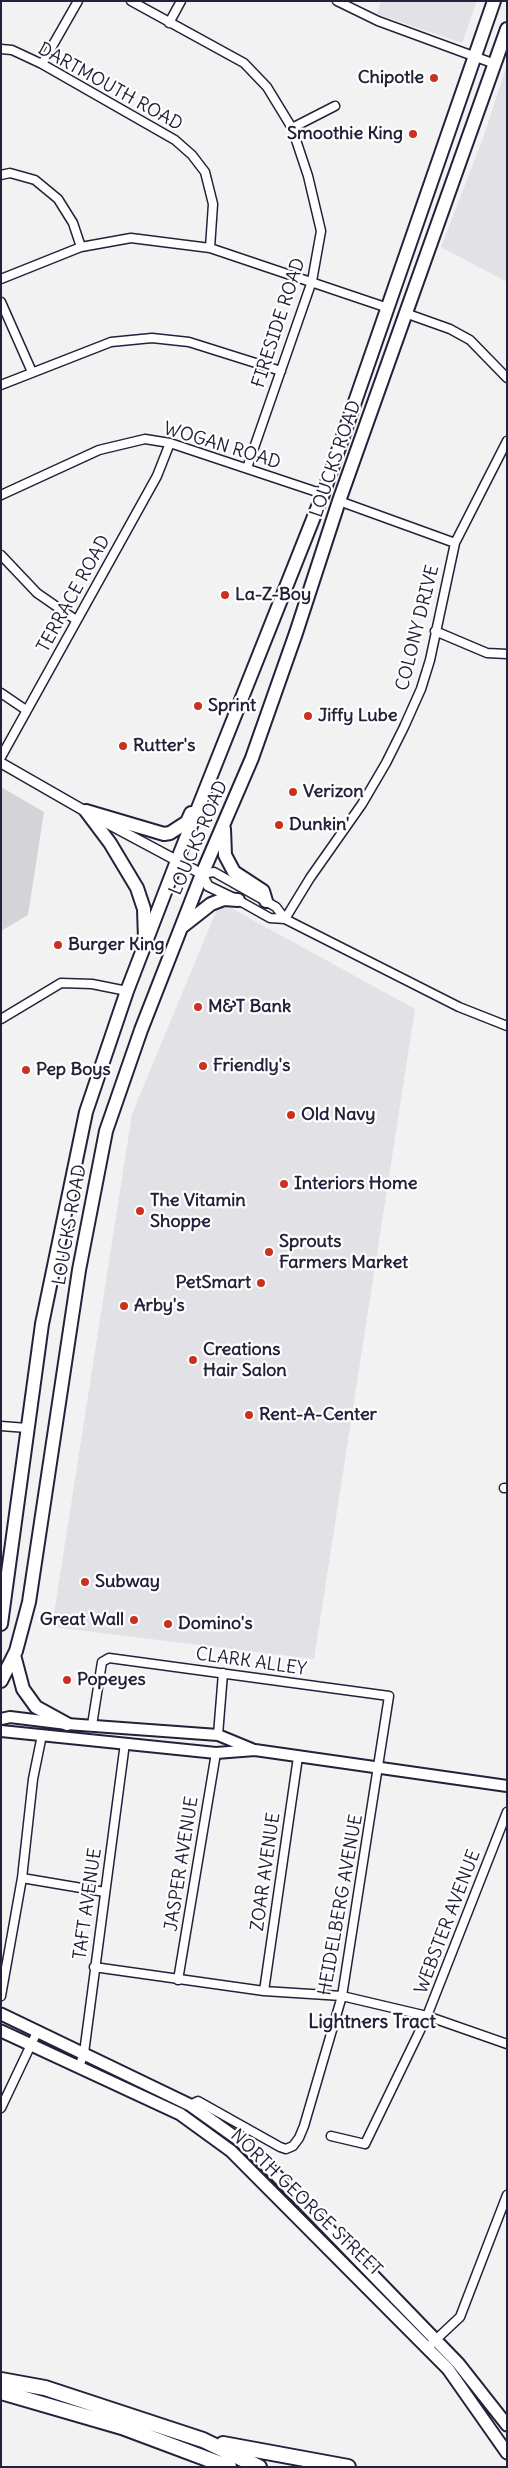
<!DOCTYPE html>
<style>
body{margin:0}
#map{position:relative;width:508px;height:2468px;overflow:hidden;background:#f2f2f3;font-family:Delius,sans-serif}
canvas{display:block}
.frame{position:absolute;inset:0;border:2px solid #22223b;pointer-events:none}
</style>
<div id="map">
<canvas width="508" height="2468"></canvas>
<div class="frame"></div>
</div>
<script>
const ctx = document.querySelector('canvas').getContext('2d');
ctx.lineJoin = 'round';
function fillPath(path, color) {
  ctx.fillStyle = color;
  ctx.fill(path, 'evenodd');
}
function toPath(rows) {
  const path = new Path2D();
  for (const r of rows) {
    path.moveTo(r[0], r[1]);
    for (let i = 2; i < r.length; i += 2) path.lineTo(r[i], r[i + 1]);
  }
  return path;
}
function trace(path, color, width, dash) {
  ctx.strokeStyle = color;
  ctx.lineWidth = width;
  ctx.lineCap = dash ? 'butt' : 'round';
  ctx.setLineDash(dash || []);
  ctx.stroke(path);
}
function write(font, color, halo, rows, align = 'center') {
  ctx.font = font + ' Delius,sans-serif';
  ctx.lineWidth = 4.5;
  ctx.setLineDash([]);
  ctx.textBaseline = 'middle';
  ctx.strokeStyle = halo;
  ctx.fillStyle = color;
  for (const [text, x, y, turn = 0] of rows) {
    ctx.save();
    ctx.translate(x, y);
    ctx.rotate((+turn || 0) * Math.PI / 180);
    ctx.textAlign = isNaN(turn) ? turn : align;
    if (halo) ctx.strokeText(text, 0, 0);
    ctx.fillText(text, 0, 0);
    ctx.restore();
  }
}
const built = toPath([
 [381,1,477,1,462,43,377,14],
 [507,65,507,282,441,247,483,138],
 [220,902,415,1009,314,1659,52,1627,132,1114]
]);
const green = toPath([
 [1,787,44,812,28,915,1,931]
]);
const minor = toPath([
 [131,1,244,63,267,87,292,128,308,176,321,231,312,281,247,468],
 [337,1,378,21,495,64],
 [169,23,181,1],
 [1,49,12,50,42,64,175,140,192,155,205,172,213,204,210,248],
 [42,64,78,1],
 [292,128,335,106],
 [1,175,10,173,35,180,58,199,73,223,81,247],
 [1,279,81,247,131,238,210,248,388,308],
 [1,302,32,372],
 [405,313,450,329,470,340,507,378],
 [1,385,111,342,152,338,189,342,281,371],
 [1,495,99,450,145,439,170,443,323,494],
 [339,501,455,543],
 [1,555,37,593,76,620],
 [435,631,487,653,507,654],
 [1,693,26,710],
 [1,757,157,476,170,443],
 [202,874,214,872,276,907,285,919],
 [238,900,270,918,285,919,459,1007,507,1026],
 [285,919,310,878,362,804,386,763,404,727,421,689,430,660,455,543,507,441],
 [1,1019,61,983,92,984,127,991],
 [1,1426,27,1428],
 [504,1488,507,1488],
 [92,1725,102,1662,109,1658,389,1696,342,1996,304,2126,299,2138,293,2146,286,2149,280,2147,198,2101,190,2105],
 [218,1735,223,1673],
 [22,1878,105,1892],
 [94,1967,264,1991,342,1996,427,2016,507,2044],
 [178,1980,216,1753],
 [264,1991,298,1757],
 [1,1996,22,1878,33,1779,42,1735],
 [79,2067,84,2053,125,1743],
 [1,2108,37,2032],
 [331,2136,365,2144,427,2016,507,1812],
 [428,2347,460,2317,507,2195]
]);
const tertiary = toPath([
 [1,763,90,814],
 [101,820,202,874,208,886,233,898]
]);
const secondary = toPath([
 [1,1719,10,1717,67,1724,218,1735,252,1749],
 [1,1731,216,1753,255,1750,507,1786]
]);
const primary = toPath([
 [1,2014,190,2105,239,2140,275,2174,458,2363,507,2425],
 [1,2031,180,2114,231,2151,448,2369,507,2453]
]);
const trunk = toPath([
 [86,811,164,834,170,833,187,822,191,813],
 [86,811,110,843,137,888,144,909,145,939],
 [224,829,225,855,234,872,263,891,266,901],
 [183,926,211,904,224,899,238,900],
 [1,1624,42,1324,86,1112,127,991,177,861,323,494,494,1],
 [14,1655,23,1689,36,1707,67,1724],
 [1,1681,16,1651,29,1602,79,1270,106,1131,141,1030,202,874,252,758,296,633,339,501,507,29]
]);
const motorway = toPath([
 [1,2380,45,2388,203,2440,259,2467],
 [1,2392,122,2427,229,2467],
 [223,2444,348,2467]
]);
const markers = [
 [434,78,5,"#c8321e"],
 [413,134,5,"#c8321e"],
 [225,595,5,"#c8321e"],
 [198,706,5,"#c8321e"],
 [308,716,5,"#c8321e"],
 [123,746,5,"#c8321e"],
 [293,792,5,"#c8321e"],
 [279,825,5,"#c8321e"],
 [58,945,5,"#c8321e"],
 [198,1007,5,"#c8321e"],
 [203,1066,5,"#c8321e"],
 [26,1070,5,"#c8321e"],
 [291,1115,5,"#c8321e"],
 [284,1184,5,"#c8321e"],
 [140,1211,5,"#c8321e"],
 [269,1252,5,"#c8321e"],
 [261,1283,5,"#c8321e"],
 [124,1306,5,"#c8321e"],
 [193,1360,5,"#c8321e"],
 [249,1415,5,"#c8321e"],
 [85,1582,5,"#c8321e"],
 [134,1620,5,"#c8321e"],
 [168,1624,5,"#c8321e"],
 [67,1680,5,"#c8321e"]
];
const poiNames = [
 ["Chipotle",424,78,"right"],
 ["Smoothie King",403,134,"right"],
 ["La-Z-Boy",235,595],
 ["Sprint",208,706],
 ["Jiffy Lube",318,716],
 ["Rutter's",133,746],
 ["Verizon",303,792],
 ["Dunkin'",289,825],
 ["Burger King",68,945],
 ["M&T Bank",208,1007],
 ["Friendly's",213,1066],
 ["Pep Boys",36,1070],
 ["Old Navy",301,1115],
 ["Interiors Home",294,1184],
 ["The Vitamin",150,1201],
 ["Shoppe",150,1222],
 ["Sprouts",279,1242],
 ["Farmers Market",279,1263],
 ["PetSmart",251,1283,"right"],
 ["Arby's",134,1306],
 ["Creations",203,1350],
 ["Hair Salon",203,1371],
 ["Rent-A-Center",259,1415],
 ["Subway",95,1582],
 ["Great Wall",124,1620,"right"],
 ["Domino's",178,1624],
 ["Popeyes",77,1680]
];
const streetNames = [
 ["DARTMOUTH ROAD",110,87,29],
 ["FIRESIDE ROAD",279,323,-72],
 ["WOGAN ROAD",222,446,17],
 ["LOUCKS ROAD",336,459,-71],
 ["TERRACE ROAD",74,594,-61],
 ["COLONY DRIVE",418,628,-76],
 ["LOUCKS ROAD",199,838,-67],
 ["LOUCKS ROAD",70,1225,-80],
 ["CLARK ALLEY",251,1662,8],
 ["JASPER AVENUE",182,1864,-81],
 ["ZOAR AVENUE",266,1872,-82],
 ["TAFT AVENUE",88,1904,-82],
 ["HEIDELBERG AVENUE",341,1905,-80],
 ["WEBSTER AVENUE",448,1922,-69],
 ["NORTH GEORGE STREET",306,2203,44]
];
const neighbourhoodNames = [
 ["Lightners Tract",372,2023]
];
fillPath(built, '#e2e2e6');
fillPath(green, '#d3d3d8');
trace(minor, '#22223b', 11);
trace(tertiary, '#22223b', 12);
trace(secondary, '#22223b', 14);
trace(primary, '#22223b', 15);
trace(trunk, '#22223b', 16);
trace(motorway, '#22223b', 18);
trace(minor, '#fff', 8);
trace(tertiary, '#fff', 9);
trace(secondary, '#fff', 10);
trace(primary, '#fff', 11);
trace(trunk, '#fff', 12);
trace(motorway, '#fff', 14);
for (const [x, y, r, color] of markers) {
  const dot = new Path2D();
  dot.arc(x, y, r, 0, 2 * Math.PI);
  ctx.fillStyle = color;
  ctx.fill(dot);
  trace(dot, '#fff', 2);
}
write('bold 18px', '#22223b', '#fff', poiNames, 'left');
write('18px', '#22223b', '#fff', streetNames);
write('bold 19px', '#22223b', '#fff', neighbourhoodNames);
</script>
